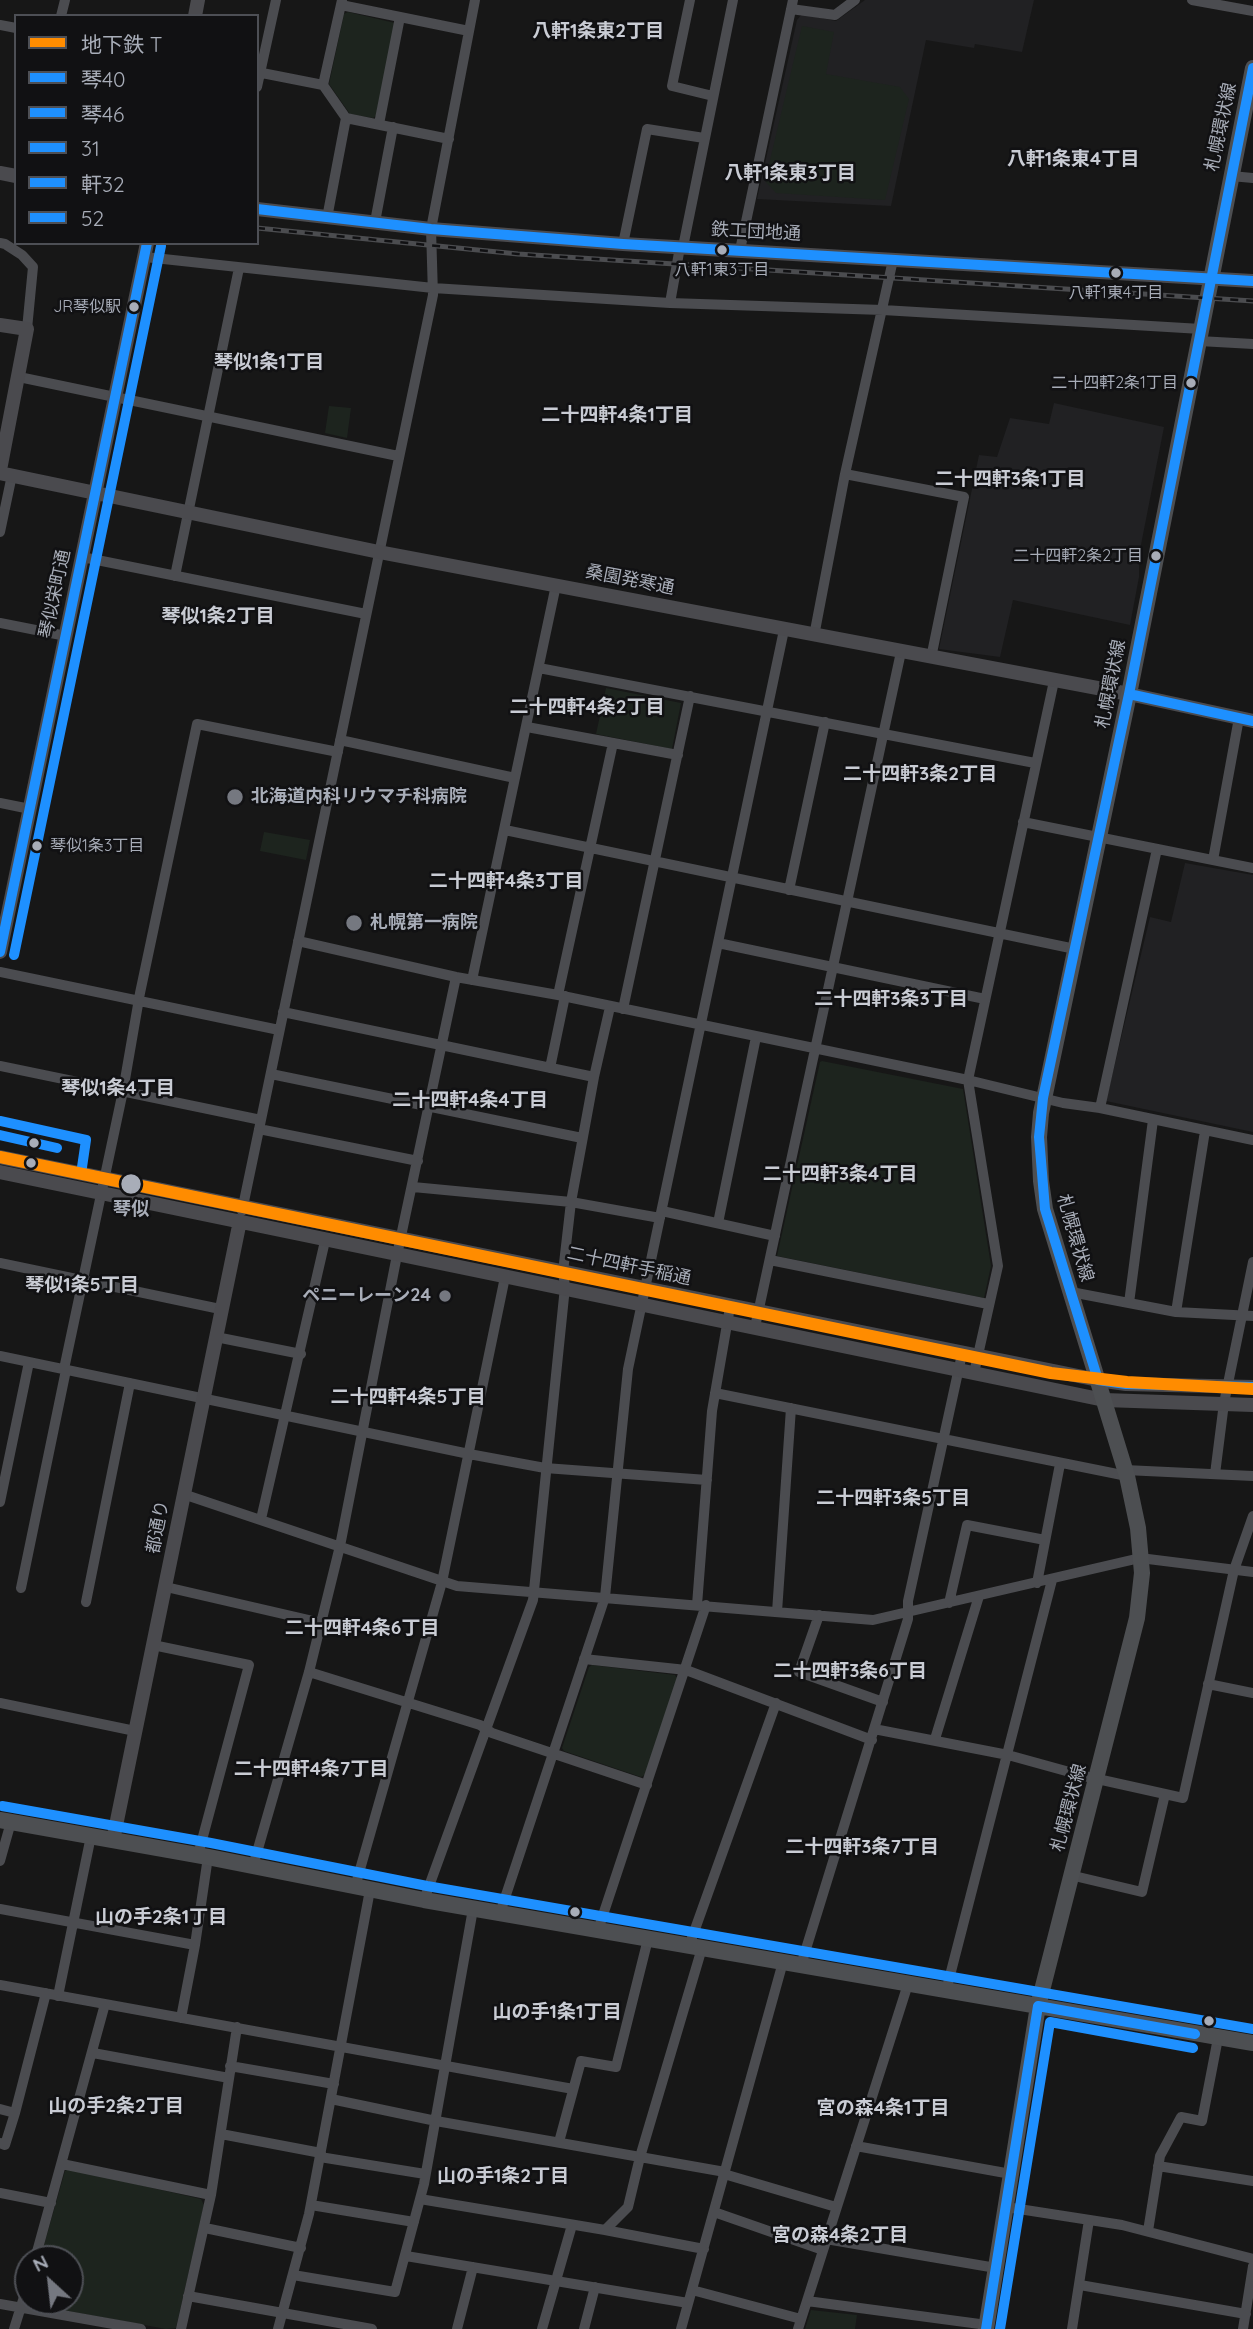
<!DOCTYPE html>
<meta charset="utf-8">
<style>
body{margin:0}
#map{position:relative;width:1253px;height:2329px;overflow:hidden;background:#171717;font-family:Quicksand,"Noto Sans JP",sans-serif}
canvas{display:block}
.legend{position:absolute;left:14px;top:14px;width:245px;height:231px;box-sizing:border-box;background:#111113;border:2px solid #4d4f55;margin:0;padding:9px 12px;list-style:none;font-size:21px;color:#a8adb8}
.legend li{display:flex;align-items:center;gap:14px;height:35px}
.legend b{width:35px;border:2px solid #4d4f55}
.north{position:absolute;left:14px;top:2245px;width:70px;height:70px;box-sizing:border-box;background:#111113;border:2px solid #4d4f55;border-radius:50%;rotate:333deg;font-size:19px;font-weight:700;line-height:28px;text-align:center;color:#a8adb8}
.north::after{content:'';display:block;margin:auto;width:24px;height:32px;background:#757880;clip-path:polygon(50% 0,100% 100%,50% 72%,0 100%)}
</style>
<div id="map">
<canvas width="1253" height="2329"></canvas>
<ul class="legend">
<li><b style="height:9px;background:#ff8c00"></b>地下鉄 T</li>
<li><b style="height:9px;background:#1e90ff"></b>琴40</li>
<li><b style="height:9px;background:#1e90ff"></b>琴46</li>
<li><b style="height:9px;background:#1e90ff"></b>31</li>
<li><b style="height:9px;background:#1e90ff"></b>軒32</li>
<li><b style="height:9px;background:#1e90ff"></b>52</li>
</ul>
<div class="north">N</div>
</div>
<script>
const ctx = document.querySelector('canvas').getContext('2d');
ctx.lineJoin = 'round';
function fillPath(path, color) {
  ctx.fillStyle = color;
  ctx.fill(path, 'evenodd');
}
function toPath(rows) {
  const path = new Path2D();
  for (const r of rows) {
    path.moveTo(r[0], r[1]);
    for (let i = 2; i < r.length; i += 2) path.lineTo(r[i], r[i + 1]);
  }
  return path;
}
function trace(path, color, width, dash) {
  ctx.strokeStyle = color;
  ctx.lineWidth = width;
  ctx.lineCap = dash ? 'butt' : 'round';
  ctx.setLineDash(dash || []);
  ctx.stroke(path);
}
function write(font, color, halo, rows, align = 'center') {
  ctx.font = font + ' Quicksand,"Noto Sans JP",sans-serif';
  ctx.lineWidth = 5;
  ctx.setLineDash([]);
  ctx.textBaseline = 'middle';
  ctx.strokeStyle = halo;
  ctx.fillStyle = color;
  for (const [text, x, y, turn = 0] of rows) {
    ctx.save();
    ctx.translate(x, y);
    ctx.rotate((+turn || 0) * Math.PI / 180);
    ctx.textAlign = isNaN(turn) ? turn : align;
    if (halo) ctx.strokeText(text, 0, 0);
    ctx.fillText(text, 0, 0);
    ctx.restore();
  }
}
const built = toPath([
 [865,0,1034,0,1022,52,975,44,974,48,926,40,891,206,757,199,797,20,802,14,836,21],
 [1054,403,1164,427,1139,555,1139,577,1130,625,1013,600,1000,657,939,649,979,455,997,457,1010,418,1049,424],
 [1185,863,1253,875,1253,1132,1106,1101,1150,917,1171,922]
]);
const green = toPath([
 [348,12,395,23,376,116,373,118,350,114,329,84,344,14],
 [802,26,834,32,826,74,900,87,909,99,885,200,776,193,765,181],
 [329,406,351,408,347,438,325,433],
 [606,688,681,703,672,749,596,734],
 [264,832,310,840,306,860,260,851],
 [822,1061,963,1089,991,1266,984,1298,777,1256,820,1062],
 [592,1665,675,1675,678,1679,645,1775,641,1777,564,1751,562,1748,589,1667],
 [69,2169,201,2199,204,2205,176,2328,166,2329,30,2304,28,2301,70,2301,70,2259,40,2259,65,2171],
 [811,2310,857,2315,855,2329,805,2329]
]);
const street = toPath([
 [690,0,672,86,713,96],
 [1192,0,1253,11],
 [341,5,469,31],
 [791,9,835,15,855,0],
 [61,16,65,0],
 [0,25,16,28],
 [257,72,323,85],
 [257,87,276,0],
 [346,118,449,139],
 [379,124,400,17],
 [1231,176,1253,178],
 [327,218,346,118,323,85,342,0],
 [375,222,393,127],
 [0,243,5,244,22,255,33,267,27,329],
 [623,244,647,129,704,138],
 [683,247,733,0],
 [740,250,793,0],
 [145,257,433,288,670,303,883,310,1201,329],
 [670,303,680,247],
 [1199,341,1253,344],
 [19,377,398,456],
 [845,474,964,497,931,658],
 [0,532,12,475],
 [82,557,366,614],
 [175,576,239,268],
 [0,623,66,636],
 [814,636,845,474,893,260],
 [539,668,1035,763],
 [527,727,678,755],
 [340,740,515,778],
 [0,803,30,809],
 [1023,822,1253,868],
 [505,830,1075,949],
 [1213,860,1239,718],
 [789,890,825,722],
 [298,941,456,977,558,995,968,1080,1063,1103,1100,1108,1253,1140],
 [718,943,985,999],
 [0,972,279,1030],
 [472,980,556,585],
 [558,995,613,743],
 [623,1009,690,696],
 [283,1012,594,1077],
 [0,1066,261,1120],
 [550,1068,565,996],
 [271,1074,582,1138],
 [1100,1108,1157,849],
 [259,1129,418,1161],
 [413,1187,571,1202,660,1218],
 [242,1211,433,295,431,229,475,0],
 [662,1211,775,1236],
 [718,1223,756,1037],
 [770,1260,988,1304],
 [0,1263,220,1309],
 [1071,1292,1176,1312,1253,1316],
 [1129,1303,1153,1120],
 [1176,1312,1205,1131],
 [755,1327,901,652],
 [216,1337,301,1354],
 [0,1356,469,1454,545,1468,707,1480],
 [64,1369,123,1091,140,993,197,724,338,752],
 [974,1373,998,1266,968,1080,1054,681],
 [715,1393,1127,1476],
 [1125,1470,1253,1476],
 [1215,1474,1224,1403,1253,1262],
 [183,1494,457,1586,873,1620,1140,1558,1253,1572],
 [0,1502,29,1362],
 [261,1519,325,1241],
 [1037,1583,1060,1464],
 [166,1587,322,1623],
 [21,1588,66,1370],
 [86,1602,130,1383],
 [949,1603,967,1525,1045,1540],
 [697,1605,712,1411,730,1307],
 [777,1612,791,1408],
 [819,1615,799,1672,883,1702],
 [153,1645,249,1665,198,1855],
 [584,1659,686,1670,872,1740],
 [309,1672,480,1725,492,1733,647,1785],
 [1208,1684,1253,1693],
 [0,1703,135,1731],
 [874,1729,1008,1755,1084,1776,1183,1798,1234,1570,1253,1516],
 [935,1739,979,1596],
 [0,1861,11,1822],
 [253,1866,309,1672,340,1546,397,1255,456,977],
 [1070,1875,1142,1892,1165,1794],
 [355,1887,442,1582,505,1277],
 [424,1900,533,1600,565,1287,563,1272,571,1202,594,1077,610,1007],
 [0,1909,195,1945],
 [500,1913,605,1597,628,1369,784,630],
 [598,1930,706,1605],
 [689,1946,776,1703],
 [801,1965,908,1619,908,1601,962,1354],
 [0,1985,573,2089],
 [946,1991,1052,1580],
 [58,1996,91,1836],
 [181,2018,195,1945,208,1857],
 [93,2053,229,2078],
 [230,2066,334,2084],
 [331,2099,436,2121,725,2172],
 [0,2109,15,2113,46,1993],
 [221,2134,321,2153],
 [559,2142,581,2061,616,2067,648,1939],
 [0,2143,5,2145,15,2113],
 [856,2146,1011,2174],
 [320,2157,425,2174],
 [62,2164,211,2195],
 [1158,2166,1253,2181],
 [724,2174,836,2207],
 [0,2193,51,2203],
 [420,2199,605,2230,628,2207,640,2157,702,1948],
 [311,2205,414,2222],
 [1006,2207,1122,2225,1253,2259],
 [714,2212,823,2250],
 [205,2228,301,2248],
 [605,2230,704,2249],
 [1148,2231,1160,2156,1181,2117,1202,2121,1218,2038],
 [826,2239,996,2268],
 [406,2256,688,2303],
 [35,2259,105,2004],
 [293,2275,395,2292,424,2184,473,1909],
 [1080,2285,1246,2314],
 [692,2290,801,2319],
 [188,2296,372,2329],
 [807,2301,987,2325],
 [0,2304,141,2329],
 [14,2329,28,2284],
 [181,2329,211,2195,237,2027],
 [278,2329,309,2214,370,1890],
 [457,2329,473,2267],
 [542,2329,572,2225],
 [584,2329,595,2287],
 [681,2329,783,1962],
 [798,2329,908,1984],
 [1072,2329,1089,2220],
 [1243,2329,1253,2266]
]);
const secondary = toPath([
 [195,16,198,0],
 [0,173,16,176],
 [257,209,431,229,623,244,1253,281],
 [0,325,27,329,0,470],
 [0,473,379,552,1129,694,1253,721],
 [0,952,147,243],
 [0,1157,1098,1380,1126,1384,1253,1387],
 [0,1172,1104,1400,1253,1405],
 [113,1840,240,1221]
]);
const primary = toPath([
 [0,1820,208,1857,424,1900,1253,2043],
 [986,2329,1038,2006,1137,1618,1142,1573,1138,1528,1127,1476,1045,1209,1041,1181,1039,1137,1041,1113,1129,694,1253,68]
]);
const rail = toPath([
 [257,228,518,254,1253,301]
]);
const bus1 = toPath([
 [0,952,147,243],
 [0,1121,86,1140,81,1174,0,1157],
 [1038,2006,1195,2034],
 [986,2329,1038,2006]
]);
const bus2 = toPath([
 [14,955,161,246],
 [0,1135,57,1148],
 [1000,2329,1050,2022,1193,2048]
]);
const bus3 = toPath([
 [2,1806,211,1843,427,1886,1253,2029]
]);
const bus4 = toPath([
 [1253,68,1129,694,1043,1098,1039,1137,1045,1209,1098,1380,1126,1384,1253,1387],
 [1129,694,1253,721]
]);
const bus5 = toPath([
 [257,209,431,229,623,244,1253,281]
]);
const metro1 = toPath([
 [0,1157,1051,1373,1127,1382,1253,1389]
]);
const markers = [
 [722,250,6,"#a8adb8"],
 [1116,273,6,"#a8adb8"],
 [134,307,6,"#a8adb8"],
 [1191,383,6,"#a8adb8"],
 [1156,556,6,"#a8adb8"],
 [235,797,9,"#757880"],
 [37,846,6,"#a8adb8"],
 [354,923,9,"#757880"],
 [34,1143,6,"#a8adb8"],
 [31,1163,6,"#a8adb8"],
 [131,1184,11,"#a8adb8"],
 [445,1296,7,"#757880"],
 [575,1912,6,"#a8adb8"],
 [1209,2021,6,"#a8adb8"]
];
const busNames = [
 ["八軒1東3丁目",722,270,"center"],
 ["八軒1東4丁目",1116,293,"center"],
 ["JR琴似駅",121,307],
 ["二十四軒2条1丁目",1178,383],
 ["二十四軒2条2丁目",1143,556],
 ["琴似1条3丁目",50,846,"left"]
];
const streetNames = [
 ["札幌環状線",1221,127,-78],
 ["鉄工団地通",756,232,3],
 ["桑園発寒通",630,580,11],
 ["琴似栄町通",55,594,-78],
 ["札幌環状線",1111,684,-79],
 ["札幌環状線",1075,1238,74],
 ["二十四軒手稲通",629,1266,12],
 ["都通り",158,1527,-79],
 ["札幌環状線",1069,1808,-75]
];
const poiNames = [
 ["北海道内科リウマチ科病院",251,797],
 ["札幌第一病院",370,923],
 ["ペニーレーン24",431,1296,"right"]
];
const stopNames = [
 ["琴似",131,1210]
];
const neighbourhoodNames = [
 ["八軒1条東2丁目",598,31],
 ["八軒1条東4丁目",1073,159],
 ["八軒1条東3丁目",790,173],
 ["琴似1条1丁目",269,362],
 ["二十四軒4条1丁目",617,415],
 ["二十四軒3条1丁目",1010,479],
 ["琴似1条2丁目",218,616],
 ["二十四軒4条2丁目",587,707],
 ["二十四軒3条2丁目",920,774],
 ["二十四軒4条3丁目",506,881],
 ["二十四軒3条3丁目",891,999],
 ["琴似1条4丁目",118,1088],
 ["二十四軒4条4丁目",470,1100],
 ["二十四軒3条4丁目",840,1174],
 ["琴似1条5丁目",82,1285],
 ["二十四軒4条5丁目",408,1397],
 ["二十四軒3条5丁目",893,1498],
 ["二十四軒4条6丁目",362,1628],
 ["二十四軒3条6丁目",850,1671],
 ["二十四軒4条7丁目",311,1769],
 ["二十四軒3条7丁目",862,1847],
 ["山の手2条1丁目",161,1917],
 ["山の手1条1丁目",557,2012],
 ["山の手2条2丁目",116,2106],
 ["宮の森4条1丁目",883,2108],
 ["山の手1条2丁目",503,2176],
 ["宮の森4条2丁目",840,2235]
];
fillPath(built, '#212123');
fillPath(green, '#1d241e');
trace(street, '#4b4c50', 10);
trace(secondary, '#4a4a4e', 14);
trace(primary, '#4d4f52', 16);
trace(rail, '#4b4c4f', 5);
trace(rail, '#111113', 2.5, [8]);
trace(bus1, '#1e90ff', 10);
trace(bus2, '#1e90ff', 10);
trace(bus3, '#1e90ff', 10);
trace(bus4, '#1e90ff', 10);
trace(bus5, '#1e90ff', 10);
trace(metro1, '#ff8c00', 12);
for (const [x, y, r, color] of markers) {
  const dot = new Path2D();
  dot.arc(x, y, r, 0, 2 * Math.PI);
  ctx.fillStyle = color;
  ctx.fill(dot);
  trace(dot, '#111113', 2.5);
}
write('16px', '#a8adb8', '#111113', busNames, 'right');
write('18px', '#a8adb8', '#111113', streetNames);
write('bold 18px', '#a8adb8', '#111113', poiNames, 'left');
write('bold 18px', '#a8adb8', '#111113', stopNames);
write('bold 19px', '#c9ccd4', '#111113', neighbourhoodNames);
</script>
